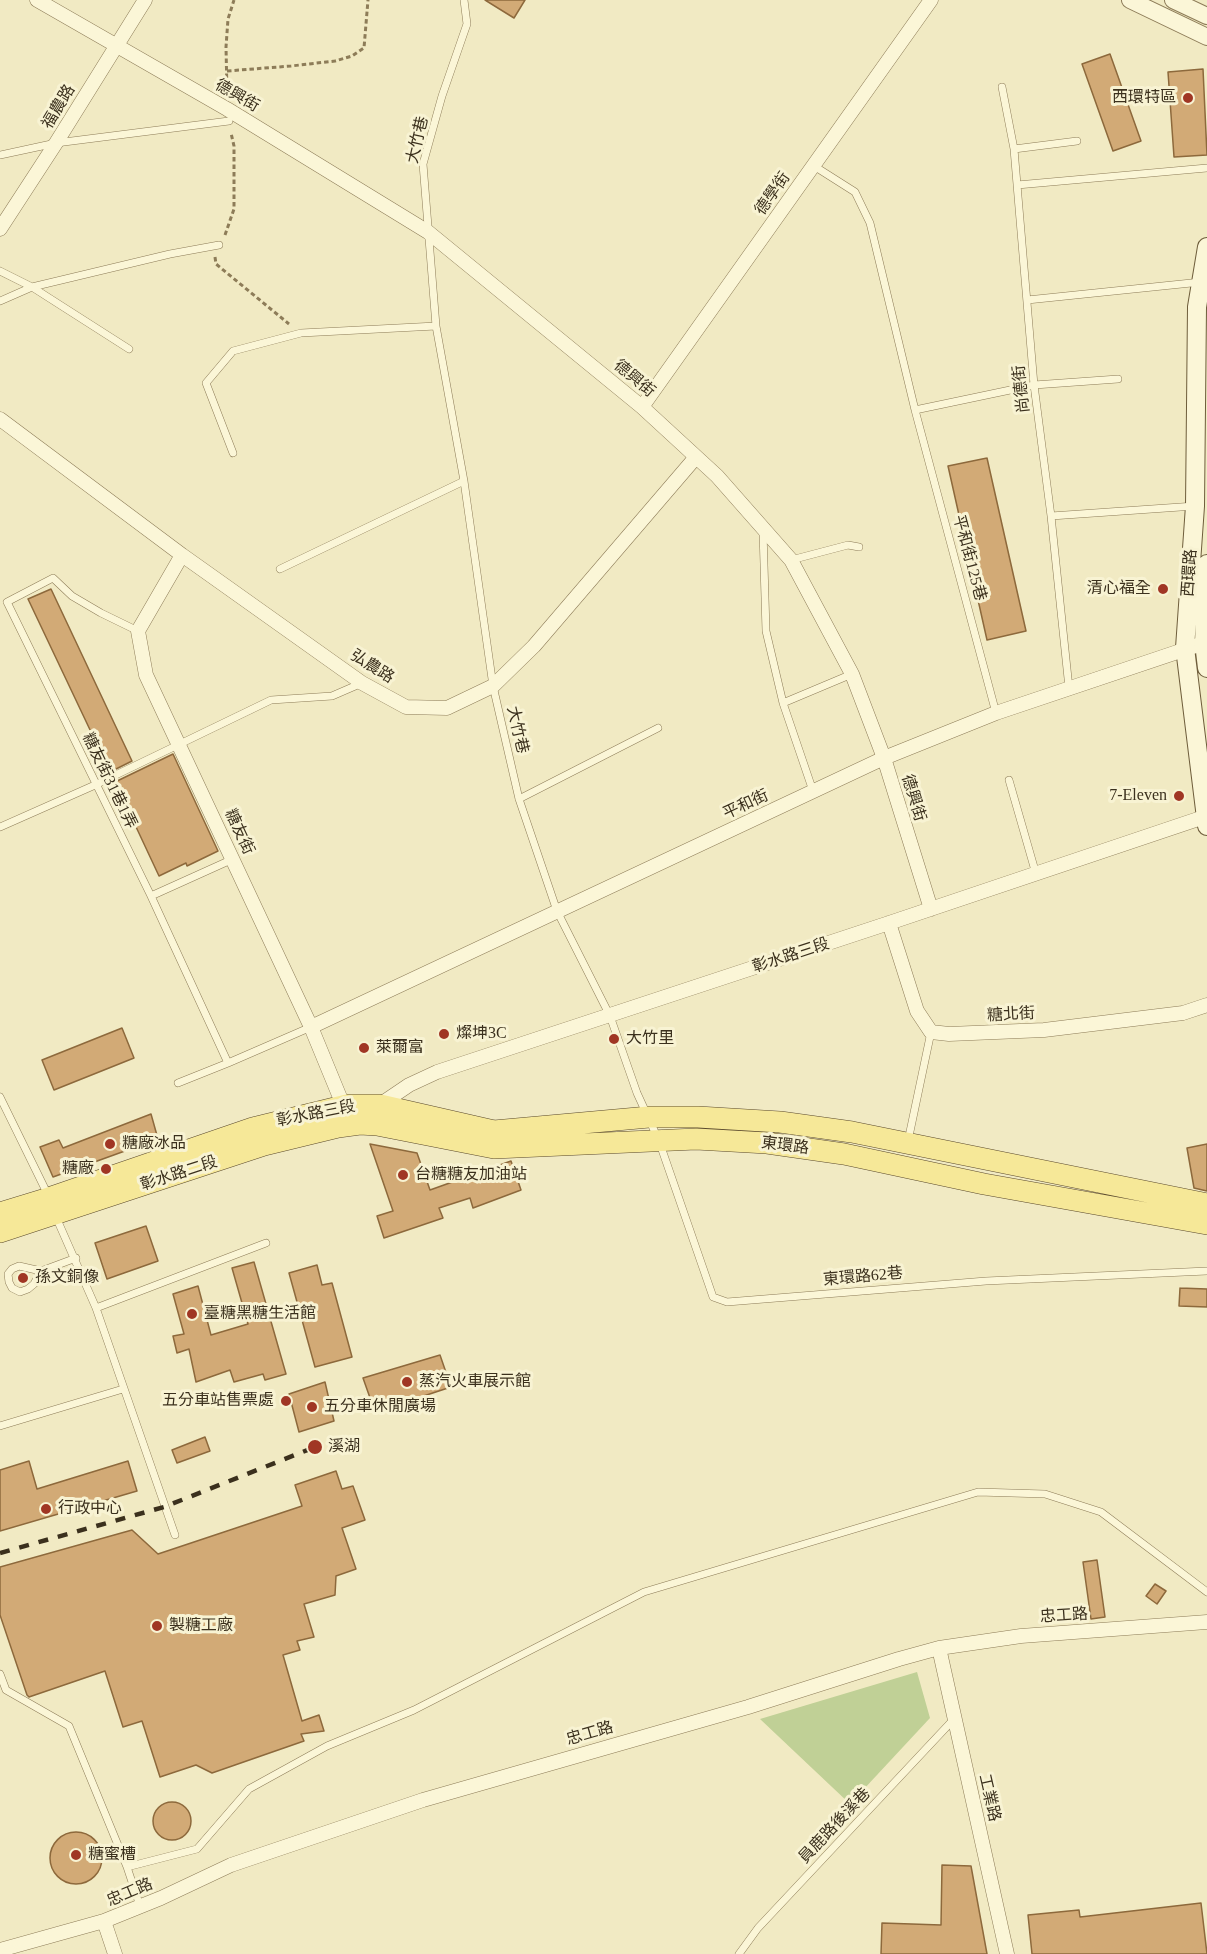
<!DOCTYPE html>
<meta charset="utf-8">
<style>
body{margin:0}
canvas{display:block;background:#f1eac3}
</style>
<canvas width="1207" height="1954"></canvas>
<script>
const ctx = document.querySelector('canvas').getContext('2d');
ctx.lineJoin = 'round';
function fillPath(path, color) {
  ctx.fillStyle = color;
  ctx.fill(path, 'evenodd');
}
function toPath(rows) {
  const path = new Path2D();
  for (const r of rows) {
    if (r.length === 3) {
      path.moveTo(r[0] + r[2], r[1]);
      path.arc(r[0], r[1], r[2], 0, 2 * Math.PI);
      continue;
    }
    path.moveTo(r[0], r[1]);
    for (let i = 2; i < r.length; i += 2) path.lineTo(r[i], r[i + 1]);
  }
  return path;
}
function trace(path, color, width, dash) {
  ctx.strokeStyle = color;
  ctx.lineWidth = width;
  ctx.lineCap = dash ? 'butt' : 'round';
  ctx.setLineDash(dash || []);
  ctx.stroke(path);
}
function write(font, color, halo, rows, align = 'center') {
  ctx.font = font + ' "Times New Roman","Noto Sans TC",serif';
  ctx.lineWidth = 6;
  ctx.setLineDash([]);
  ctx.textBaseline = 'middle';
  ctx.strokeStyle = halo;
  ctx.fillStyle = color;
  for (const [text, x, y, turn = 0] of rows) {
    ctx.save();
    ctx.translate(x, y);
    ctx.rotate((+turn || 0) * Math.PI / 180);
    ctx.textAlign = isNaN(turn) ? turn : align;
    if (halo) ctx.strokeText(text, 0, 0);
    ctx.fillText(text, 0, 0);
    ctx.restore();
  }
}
const green = toPath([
 [917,1672,930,1718,850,1804,760,1719]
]);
const building = toPath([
 [485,0,525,0,514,18,485,0],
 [1110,54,1141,141,1113,151,1082,64,1110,54],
 [1203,69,1207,155,1174,157,1168,72,1203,69],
 [987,458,1026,631,987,640,948,466,987,458],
 [51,589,132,761,110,772,28,599,51,589],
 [173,754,218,851,187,866,186,863,159,876,115,782,173,754],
 [122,1028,134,1058,54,1090,42,1060,122,1028],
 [151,1114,158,1139,53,1177,40,1147,59,1140,63,1148,151,1114],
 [370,1144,417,1153,430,1190,511,1161,521,1190,473,1208,470,1198,439,1208,443,1218,384,1238,377,1216,393,1211,370,1144],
 [1207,1144,1207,1191,1194,1188,1187,1148,1207,1144],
 [146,1226,158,1261,107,1279,95,1243,146,1226],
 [254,1262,286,1374,265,1380,263,1374,234,1382,230,1370,196,1382,189,1349,177,1353,173,1336,184,1334,173,1294,198,1286,211,1335,248,1324,232,1268,254,1262],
 [317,1265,322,1285,332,1283,352,1357,315,1367,289,1273,317,1265],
 [1180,1288,1207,1289,1207,1307,1179,1306,1180,1288],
 [440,1355,451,1387,375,1412,363,1378,440,1355],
 [325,1382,334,1421,299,1432,289,1394,325,1382],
 [205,1437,210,1451,177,1463,172,1450,205,1437],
 [29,1461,37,1489,128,1461,137,1491,0,1531,0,1470,29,1461],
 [336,1471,342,1489,353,1486,365,1520,342,1528,356,1569,336,1576,335,1595,304,1604,314,1637,297,1641,300,1650,283,1655,302,1721,319,1715,324,1731,301,1734,304,1741,212,1773,196,1765,160,1777,142,1721,123,1727,105,1671,29,1697,27,1695,0,1615,0,1567,132,1530,158,1554,302,1506,295,1485,336,1471],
 [1097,1560,1105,1617,1091,1619,1083,1562,1097,1560],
 [1155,1584,1166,1591,1157,1604,1146,1596,1155,1584],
 [172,1821,19],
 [76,1858,26],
 [942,1865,971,1866,987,1954,881,1954,882,1923,941,1925,942,1865],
 [1201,1903,1207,1954,1032,1954,1028,1915,1079,1910,1080,1917,1201,1903]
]);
const path = toPath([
 [227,71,291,66,335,61,352,56,364,48,368,0],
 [227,93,226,47,228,19,234,0],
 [225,235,234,209,234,146,231,133],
 [215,257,216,264,289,324]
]);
const service = toPath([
 [464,0,467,24,442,96,423,164,436,326,464,481,493,686,519,799,557,911,610,1016,637,1093,659,1141,713,1297,727,1302,986,1281,1207,1271],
 [1002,87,1014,149,1034,385,1051,516,1069,688],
 [1014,149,1077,141],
 [0,155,56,143,229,121],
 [814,166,855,192,870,223,915,410,996,713],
 [1017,185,1207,168],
 [0,271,32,287,129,349],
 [1027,300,1201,282],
 [0,301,32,287,170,254,219,245],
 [915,410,1034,385,1118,379],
 [233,453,206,383,233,351,301,333,436,326],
 [1051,516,1195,506],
 [763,531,766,631,783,703,813,791],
 [791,560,848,545,859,547],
 [280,569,464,481],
 [138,631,101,613,72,596,53,578,7,602,151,896,228,1063,178,1083],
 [783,703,852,674],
 [1009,780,1036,874],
 [519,799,658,728],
 [0,827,95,785,271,700,332,696,362,683],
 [151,896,233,859],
 [228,1063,311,1027],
 [0,1097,48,1195],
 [908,1141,931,1032],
 [56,1217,96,1308,175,1535],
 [41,1271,34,1284,28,1289,20,1292,12,1288,9,1282,8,1274,12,1269,19,1266,41,1271,76,1258],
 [96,1308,266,1243],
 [0,1426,123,1389],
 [0,1674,6,1690,69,1726,127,1867,197,1849,249,1789,327,1746,414,1710,644,1592,978,1492,1045,1494,1101,1512,1207,1592],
 [127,1867,140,1906],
 [739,1954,758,1928,954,1719]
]);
const minor = toPath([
 [37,0,227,109,428,232,642,407,717,476,791,560,852,674,884,758,931,909],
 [0,229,56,143,145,0],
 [642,407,931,0],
 [0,419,182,555,362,683,406,707,447,708,493,686,534,646,696,457],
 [182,555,138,631,146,675,311,1027,346,1112],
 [889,923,917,1011,931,1032,949,1034,1044,1030,1183,1013,1207,1005],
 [311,1027,884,758,996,713,1207,642],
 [378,1106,409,1085,437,1072,889,923,1207,816],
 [939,1648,1007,1954],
 [104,1921,115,1954],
 [0,1950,104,1921,161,1898,231,1865,423,1800,748,1707,899,1659,939,1648,1021,1636,1207,1622]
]);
const tertiary = toPath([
 [1130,0,1207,37],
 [1173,0,1207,16]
]);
const secondary = toPath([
 [1207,247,1197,307,1195,506,1185,648,1207,826],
 [1207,564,1204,643,1207,668]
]);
const primary = toPath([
 [0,1213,49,1198,253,1128,347,1105,380,1105,494,1131,649,1117,698,1117,780,1122,852,1132,1207,1204],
 [0,1232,264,1145,338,1127,360,1124,377,1125,494,1148,696,1139,767,1143,844,1154,984,1184,1207,1224]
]);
const rail = toPath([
 [0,1553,164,1507,315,1447]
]);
const markers = [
 [1188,98,6,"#a03624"],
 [1163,589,6,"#a03624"],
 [1179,796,6,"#a03624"],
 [444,1034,6,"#a03624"],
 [614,1039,6,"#a03624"],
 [364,1048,6,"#a03624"],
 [110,1144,6,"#a03624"],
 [106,1169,6,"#a03624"],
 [403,1175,6,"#a03624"],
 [23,1278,6,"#a03624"],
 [192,1314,6,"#a03624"],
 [407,1382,6,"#a03624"],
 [286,1401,6,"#a03624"],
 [312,1407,6,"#a03624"],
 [315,1447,8,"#a03624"],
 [46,1509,6,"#a03624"],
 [157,1626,6,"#a03624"],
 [76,1855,6,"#a03624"]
];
const streetNames = [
 ["德興街",237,96,30],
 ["福農路",59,107,-59],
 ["大竹巷",418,140,-77],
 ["德學街",773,194,-55],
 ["德興街",634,379,40],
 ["尚德街",1022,389,-96],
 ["平和街125巷",969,558,75],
 ["西環路",1190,573,-86],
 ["弘農路",372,667,32],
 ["大竹巷",517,730,77],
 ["糖友街31巷1弄",109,781,64],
 ["德興街",913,798,73],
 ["平和街",746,805,-25],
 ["糖友街",239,832,65],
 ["彰水路三段",791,956,-18],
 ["糖北街",1011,1015,-3],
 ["彰水路三段",316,1114,-11],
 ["東環路",785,1146,7],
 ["彰水路二段",179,1174,-18],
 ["東環路62巷",863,1277,-5],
 ["忠工路",1064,1616,-4],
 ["忠工路",590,1734,-16],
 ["工業路",989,1798,77],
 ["員鹿路後溪巷",835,1826,-47],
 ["忠工路",130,1893,-23]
];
const poiNames = [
 ["西環特區",1176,98,"right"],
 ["清心福全",1151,589,"right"],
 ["7-Eleven",1167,796,"right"],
 ["燦坤3C",456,1034],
 ["大竹里",626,1039],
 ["萊爾富",376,1048],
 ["糖廠冰品",122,1144],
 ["糖廠",94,1169,"right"],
 ["台糖糖友加油站",415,1175],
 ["孫文銅像",35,1278],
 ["臺糖黑糖生活館",204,1314],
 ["蒸汽火車展示館",419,1382],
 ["五分車站售票處",274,1401,"right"],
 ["五分車休閒廣場",324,1407],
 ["溪湖",328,1447],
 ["行政中心",58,1509],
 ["製糖工廠",169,1626],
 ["糖蜜槽",88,1855]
];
fillPath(green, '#c0d096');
fillPath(building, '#d2aa76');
trace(building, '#8d693c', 1.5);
trace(service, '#8d7c58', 8);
trace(minor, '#8d7c58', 15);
trace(tertiary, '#8d7c58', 18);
trace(secondary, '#6e5d3b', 20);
trace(primary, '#5a492d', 22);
trace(path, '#8d7c58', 3, [4.5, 3]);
trace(service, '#fbf6d7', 7);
trace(minor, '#fbf6d7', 14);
trace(tertiary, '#fbf6d7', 16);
trace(secondary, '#fbf6d7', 18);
trace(primary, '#f6e898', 21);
trace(rail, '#3b301d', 4.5, [10, 10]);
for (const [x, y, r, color] of markers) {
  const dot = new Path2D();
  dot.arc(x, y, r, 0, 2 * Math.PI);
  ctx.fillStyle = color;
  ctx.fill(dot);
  trace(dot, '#f8f3d3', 2);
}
write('16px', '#3b301d', '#f8f3d3', streetNames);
write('16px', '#3b301d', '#f8f3d3', poiNames, 'left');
</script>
